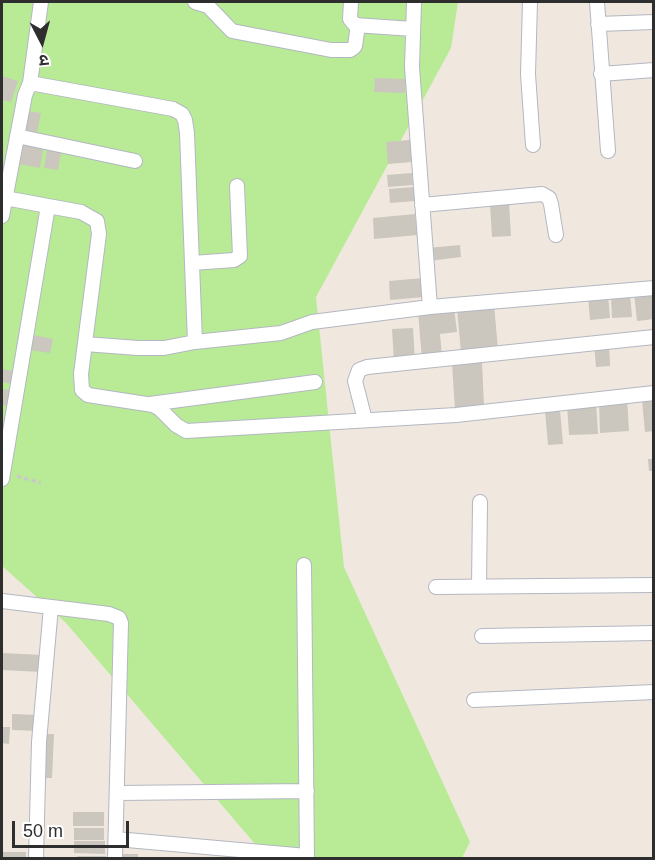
<!DOCTYPE html>
<meta charset="utf-8">
<style>
body{margin:0}
#map{position:relative;width:655px;height:860px;overflow:hidden;background:#f0e8df;font-family:Arial,"Noto Sans Devanagari",sans-serif}
canvas{display:block}
.frame{position:absolute;inset:0;border:3px solid #2e2e2e;pointer-events:none}
.north{position:absolute;left:12px;top:12px;width:60px;height:60px;-webkit-text-stroke:4px #fff;paint-order:stroke;rotate:174deg;font-size:16px;font-weight:700;line-height:24px;text-align:center;color:#2e2e2e}
.north::after{content:'';display:block;margin:auto;width:21px;height:27px;background:#2e2e2e;clip-path:polygon(50% 0,100% 100%,50% 72%,0 100%)}
.scale{position:absolute;left:12px;top:821px;width:117px;height:27px;box-sizing:border-box;border:3px solid #2e2e2e;border-top:0;padding-left:8px;font-size:18px;line-height:21px;white-space:nowrap;color:#2e2e2e;-webkit-text-stroke:4px #fff;paint-order:stroke}
</style>
<div id="map">
<canvas width="655" height="860"></canvas>
<div class="frame"></div>
<div class="north">उ</div>
<div class="scale">50 m</div>
</div>
<script>
const ctx = document.querySelector('canvas').getContext('2d');
ctx.lineJoin = 'round';
function fillPath(path, color) {
  ctx.fillStyle = color;
  ctx.fill(path, 'evenodd');
}
function toPath(rows) {
  const path = new Path2D();
  for (const r of rows) {
    path.moveTo(r[0], r[1]);
    for (let i = 2; i < r.length; i += 2) path.lineTo(r[i], r[i + 1]);
  }
  return path;
}
function trace(path, color, width, dash) {
  ctx.strokeStyle = color;
  ctx.lineWidth = width;
  ctx.lineCap = dash ? 'butt' : 'round';
  ctx.setLineDash(dash || []);
  ctx.stroke(path);
}
const green = toPath([
 [2,2,458,2,451,48,316,297,344,567,470,842,462,858,267,858,66,623,2,566]
]);
const building = toPath([
 [2,76,18,81,11,102,2,100],
 [375,78,405,79,405,93,374,92],
 [26,111,41,113,37,132,22,129],
 [22,140,44,144,40,168,18,164],
 [410,140,412,162,388,164,386,142],
 [48,144,62,147,58,170,44,168],
 [412,173,413,185,388,187,387,175],
 [414,187,415,201,390,203,389,189],
 [509,202,511,236,492,237,490,204],
 [415,214,417,235,374,239,373,218],
 [460,245,461,257,429,261,428,248],
 [423,278,424,297,390,300,389,281],
 [654,291,654,319,637,321,634,293],
 [630,294,632,317,612,318,611,296],
 [608,295,610,318,590,320,588,297],
 [494,304,498,350,461,353,457,308],
 [454,308,457,332,440,334,442,357,422,359,418,312],
 [413,328,415,361,394,362,392,329],
 [33,335,53,339,50,353,30,350],
 [609,343,610,366,596,367,594,344],
 [482,362,484,406,455,410,452,364],
 [2,369,13,371,11,384,2,382],
 [2,389,11,390,10,406,2,405],
 [627,398,629,431,600,433,599,400],
 [654,399,654,431,645,432,642,400],
 [596,403,598,434,569,435,567,405],
 [560,410,563,444,548,445,545,411],
 [648,459,654,459,654,471,649,471],
 [2,653,42,655,41,672,2,670],
 [12,714,39,715,39,731,12,730],
 [2,727,10,727,9,744,2,743],
 [43,734,54,734,52,778,41,778],
 [73,812,104,812,104,826,73,826],
 [74,828,104,828,104,840,74,840],
 [74,841,105,841,105,854,74,853],
 [3,852,26,852,26,858,3,858],
 [117,854,138,854,138,858,117,858],
 [77,856,106,856,106,858,77,858]
]);
const path = toPath([
 [17,476,41,483]
]);
const street = toPath([
 [195,2,208,6,232,31,331,50,350,50,353,48,355,46,358,25],
 [351,2,350,19,355,25,413,29],
 [414,2,412,67,430,307],
 [530,2,528,74,533,145],
 [597,2,608,151],
 [598,24,654,22],
 [601,74,654,70],
 [30,83,41,2],
 [17,136,135,161],
 [422,205,542,194,549,198,551,204,556,235],
 [48,206,81,212,97,221,99,234,81,374,82,390,88,395,153,405,160,409,176,425,186,431,456,415,654,393],
 [2,216,25,95,30,83,173,109,182,114,185,120,187,133,195,342],
 [192,263,234,260,240,256,237,186],
 [85,344,138,348,164,348,195,342,281,333,312,322,430,307,654,288],
 [150,404,315,382],
 [365,420,355,381,359,370,367,367,654,337],
 [2,479,48,206,5,198],
 [304,565,307,858],
 [479,586,480,502],
 [436,587,654,585],
 [2,601,109,614,119,618,121,623,115,858],
 [482,636,654,633],
 [474,700,654,692],
 [117,793,307,791],
 [116,839,307,856],
 [36,858,39,742,51,607]
]);
fillPath(green, '#b9eb97');
fillPath(building, '#cbc6be');
trace(street, '#b3b7c2', 16);
trace(path, '#c9c9c9', 3, [4.5, 3]);
trace(street, '#fff', 14);
</script>
